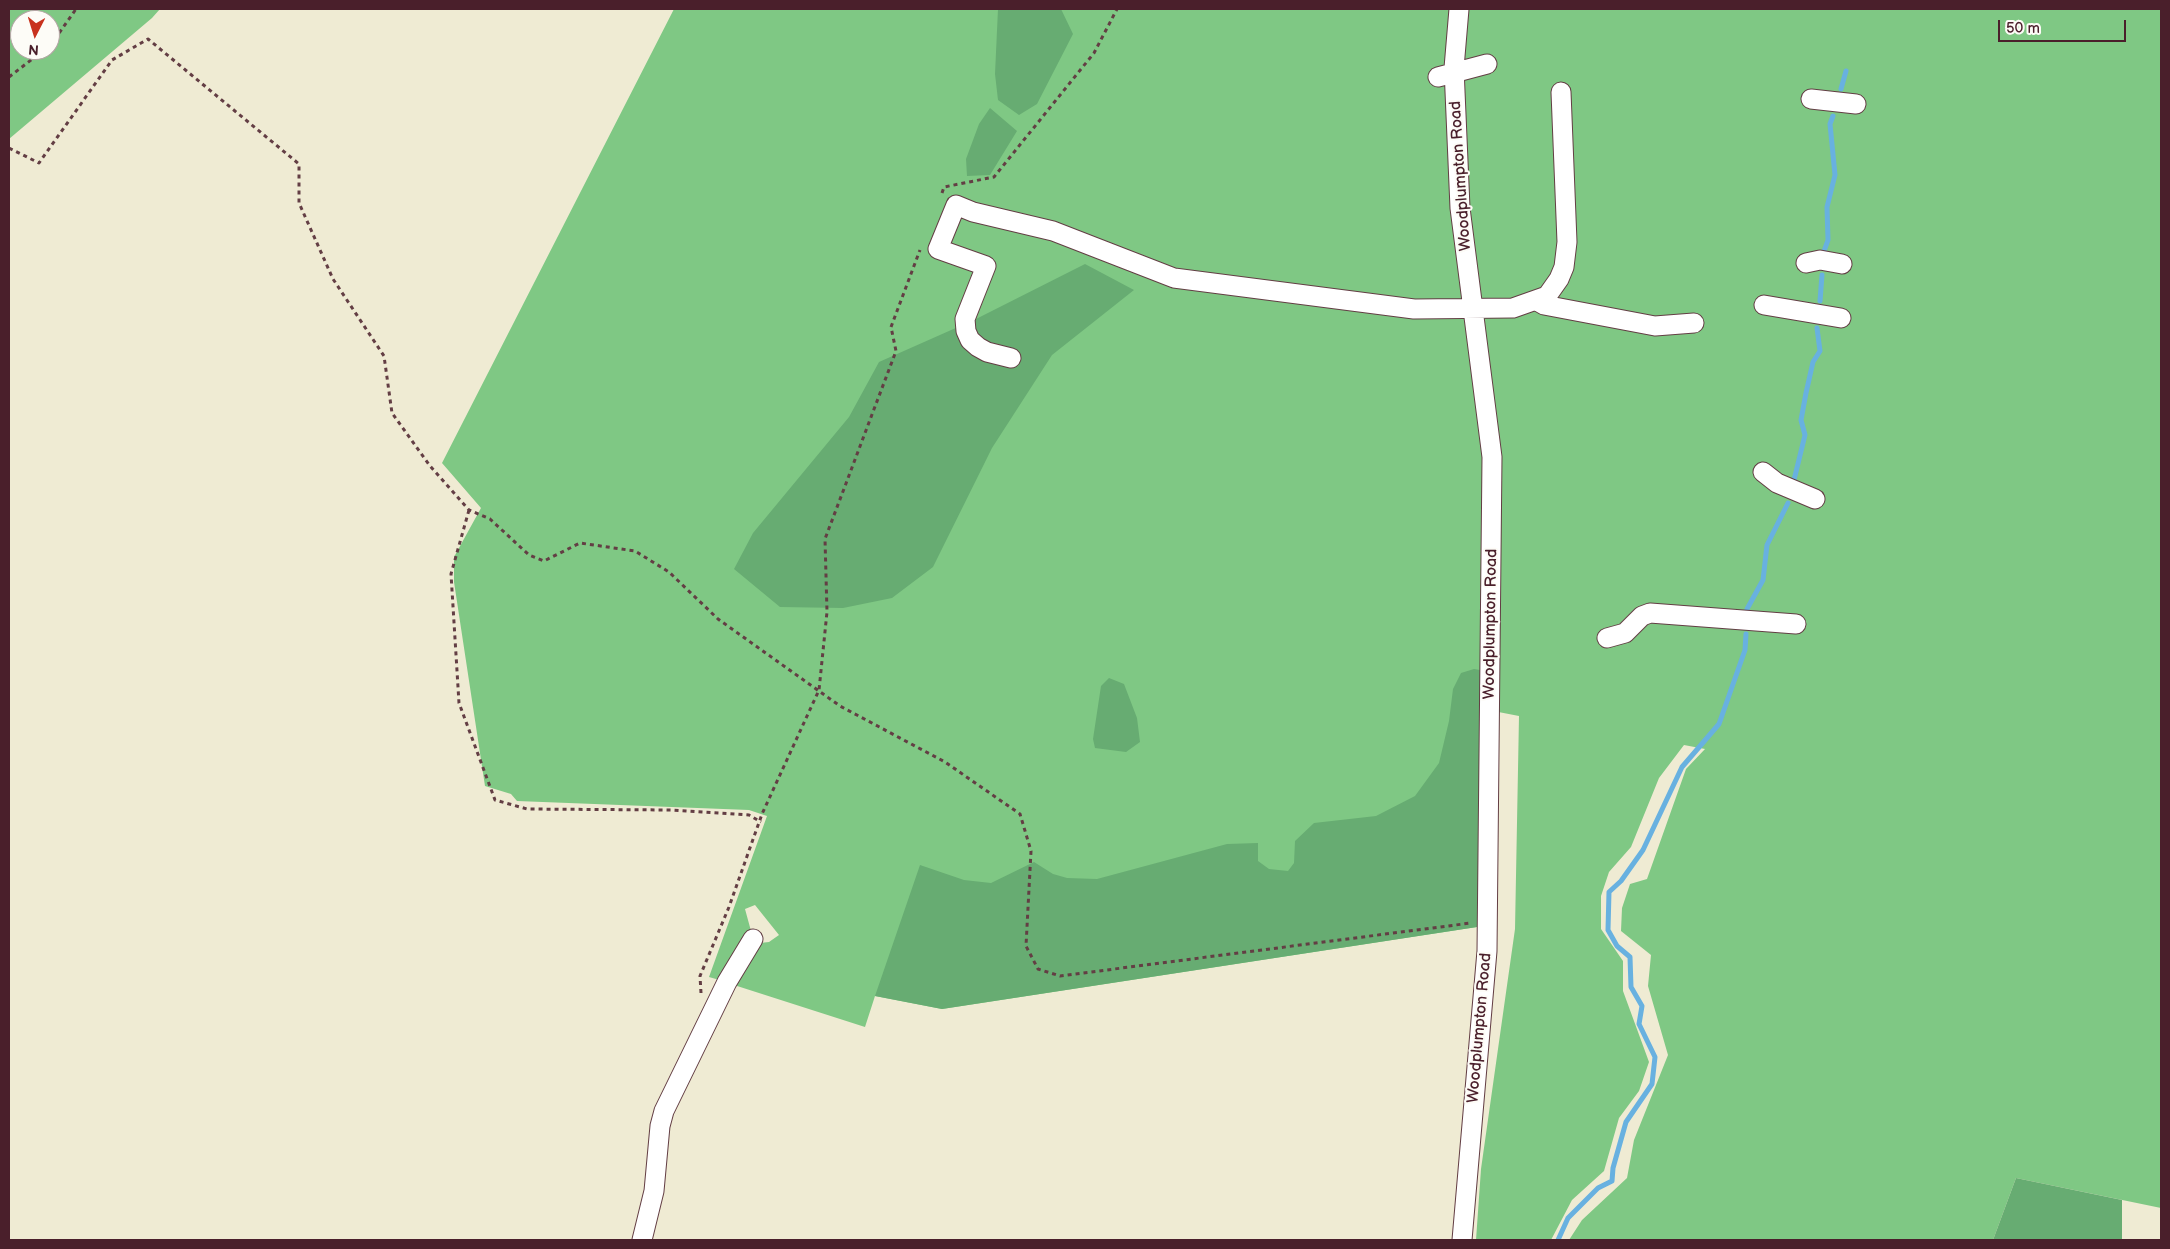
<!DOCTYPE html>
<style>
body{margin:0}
#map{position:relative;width:2170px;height:1249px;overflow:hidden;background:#efebd3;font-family:"Balsamiq Sans",sans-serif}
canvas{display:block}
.frame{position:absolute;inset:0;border:10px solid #4a1f2b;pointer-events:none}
.north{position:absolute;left:10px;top:10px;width:50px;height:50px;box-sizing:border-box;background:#fdfcf7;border:1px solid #b5a4a5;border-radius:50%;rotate:185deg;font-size:14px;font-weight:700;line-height:20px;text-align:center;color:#4a1f2b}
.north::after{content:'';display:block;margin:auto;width:18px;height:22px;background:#c8321e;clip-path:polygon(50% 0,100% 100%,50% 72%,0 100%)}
.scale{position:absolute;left:1998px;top:20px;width:128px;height:22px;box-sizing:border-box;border:2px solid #4a1f2b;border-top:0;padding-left:6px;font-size:15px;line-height:18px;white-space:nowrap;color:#4a1f2b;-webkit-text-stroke:4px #fdfcf7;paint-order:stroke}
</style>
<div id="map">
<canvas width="2170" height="1249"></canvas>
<div class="frame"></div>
<div class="north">N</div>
<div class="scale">50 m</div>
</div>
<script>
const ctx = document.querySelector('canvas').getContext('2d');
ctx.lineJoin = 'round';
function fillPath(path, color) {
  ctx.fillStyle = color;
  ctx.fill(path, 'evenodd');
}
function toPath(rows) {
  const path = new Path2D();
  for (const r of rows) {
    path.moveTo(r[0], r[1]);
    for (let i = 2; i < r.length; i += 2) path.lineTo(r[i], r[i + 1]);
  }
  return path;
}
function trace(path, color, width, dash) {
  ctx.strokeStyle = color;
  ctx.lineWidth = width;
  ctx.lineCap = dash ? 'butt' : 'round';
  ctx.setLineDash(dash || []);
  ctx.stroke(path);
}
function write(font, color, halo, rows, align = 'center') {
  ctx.font = font + ' "Balsamiq Sans",sans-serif';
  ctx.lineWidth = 4;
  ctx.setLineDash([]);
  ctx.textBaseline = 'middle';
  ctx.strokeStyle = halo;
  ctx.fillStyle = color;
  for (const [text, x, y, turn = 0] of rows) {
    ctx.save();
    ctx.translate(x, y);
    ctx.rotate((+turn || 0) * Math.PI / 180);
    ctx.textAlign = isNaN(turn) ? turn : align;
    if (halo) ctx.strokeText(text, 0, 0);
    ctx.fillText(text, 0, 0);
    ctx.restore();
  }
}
const green = toPath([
 [9,9,160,9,152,18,9,139],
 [20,20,50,20,50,50,20,50],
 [674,9,2161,9,2161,1208,2016,1178,1993,1240,1569,1240,1582,1220,1627,1178,1634,1140,1668,1055,1648,986,1651,955,1621,931,1622,908,1630,884,1647,879,1686,769,1705,749,1684,745,1659,778,1631,847,1609,872,1601,896,1601,929,1623,961,1623,991,1649,1062,1639,1091,1619,1118,1604,1171,1572,1200,1551,1240,1476,1240,1481,1169,1515,929,1519,716,1483,709,1477,927,942,1009,875,996,865,1027,734,985,760,943,769,942,779,935,755,905,745,909,751,931,723,981,709,977,767,816,749,810,517,801,511,794,485,786,454,582,454,557,481,508,442,463]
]);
const forest = toPath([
 [998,9,1061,9,1073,34,1037,104,1019,115,998,100,995,74],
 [990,108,1017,131,990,175,967,176,966,159,979,124],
 [1085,264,1134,290,1052,355,992,448,933,567,892,598,843,608,780,607,734,569,753,533,849,417,879,362,976,319],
 [1474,669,1480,670,1483,709,1477,927,942,1009,875,996,920,865,964,880,991,883,1034,862,1053,874,1067,878,1097,879,1227,844,1258,843,1258,861,1269,869,1288,871,1294,863,1295,841,1314,823,1376,816,1415,796,1439,763,1449,721,1453,689,1461,673],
 [1109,678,1124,684,1137,718,1140,742,1126,752,1095,748,1093,739,1101,686],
 [2016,1178,2122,1200,2122,1240,1993,1240]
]);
const stream = toPath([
 [1841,89,1846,71],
 [1823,254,1828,240,1827,207,1835,175,1830,124,1833,116],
 [1820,301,1822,275],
 [1794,480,1805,435,1801,420,1806,393,1813,362,1820,351,1817,328],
 [1747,609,1763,580,1767,545,1788,503],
 [1558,1240,1568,1218,1598,1188,1612,1181,1613,1168,1626,1122,1652,1084,1655,1057,1639,1024,1642,1006,1631,987,1630,957,1617,946,1608,930,1609,892,1621,881,1643,850,1682,767,1719,724,1745,650,1746,634]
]);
const path = toPath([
 [50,46,76,9],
 [9,77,44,50],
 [9,148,39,163,112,60,148,39,299,164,299,203,333,279,384,356,392,413,430,466,469,510,490,519,529,555,544,561,580,543,635,551,669,572,718,619,840,706,945,762,1020,814,1031,851,1026,946,1038,969,1060,976,1471,923],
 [942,193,944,187,994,177,1094,53,1117,9],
 [469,510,451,574,459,703,495,800,527,809,672,810,749,815,761,822],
 [701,993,700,976,729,907,762,814,819,690,827,612,825,539,896,351,891,327,920,250]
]);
const minor = toPath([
 [1459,9,1454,68,1460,208,1492,457,1487,951,1462,1240],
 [1438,77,1487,64],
 [1811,99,1856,104],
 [1806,263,1820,260,1842,264],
 [1537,301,1544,305,1655,326,1694,323],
 [1764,305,1841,318],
 [1011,358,987,352,978,347,970,340,966,331,965,319,986,266,938,249,956,205,973,212,1053,231,1174,278,1414,309,1513,308,1547,296,1559,279,1564,267,1567,242,1561,92],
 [1763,472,1777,483,1815,499],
 [1607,638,1625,633,1642,616,1650,613,1796,624],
 [642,1240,654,1191,660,1126,664,1111,727,982,753,939]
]);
const streetNames = [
 ["Woodplumpton Road",1461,176,-94],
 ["Woodplumpton Road",1491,624,-89],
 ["Woodplumpton Road",1480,1028,-85]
];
fillPath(green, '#7fc884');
fillPath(forest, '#67ac72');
trace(stream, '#68b1e0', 5);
trace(minor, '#633e44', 21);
trace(path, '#633e44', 3, [4, 4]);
trace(minor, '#fff', 19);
write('16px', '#4a1f2b', '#fdfcf7', streetNames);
</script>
